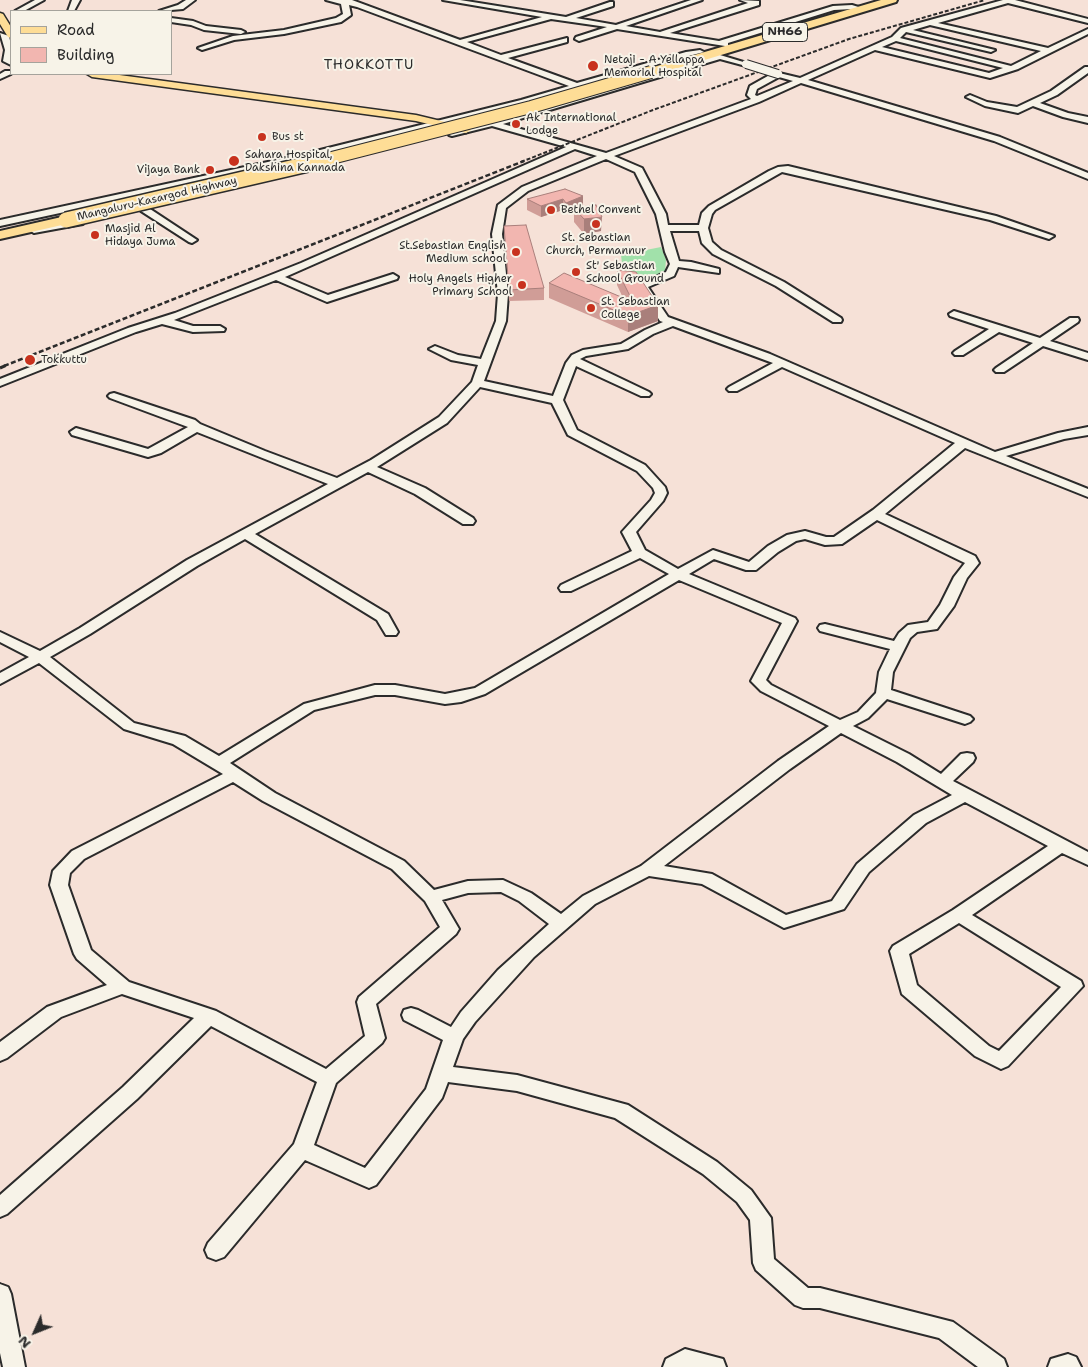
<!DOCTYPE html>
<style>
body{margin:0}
#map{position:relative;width:1088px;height:1367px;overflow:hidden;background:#f6e1d7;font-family:"Shantell Sans",sans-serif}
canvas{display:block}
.legend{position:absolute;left:10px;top:10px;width:162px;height:65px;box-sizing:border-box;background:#f7f3e8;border:1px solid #a5a39c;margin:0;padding:6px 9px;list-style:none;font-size:15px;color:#2b2b2b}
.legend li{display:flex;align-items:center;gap:10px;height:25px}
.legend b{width:25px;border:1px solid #a5a39c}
.north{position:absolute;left:10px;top:1307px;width:50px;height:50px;-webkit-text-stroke:4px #f7f3e8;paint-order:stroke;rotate:226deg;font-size:14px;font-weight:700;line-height:20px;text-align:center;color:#2b2b2b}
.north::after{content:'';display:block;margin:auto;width:18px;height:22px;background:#2b2b2b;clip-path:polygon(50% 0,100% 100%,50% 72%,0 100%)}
</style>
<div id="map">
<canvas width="1088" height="1367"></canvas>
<ul class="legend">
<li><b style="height:6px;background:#fedd96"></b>Road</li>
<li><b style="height:14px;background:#f2b6b0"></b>Building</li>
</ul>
<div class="north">N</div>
</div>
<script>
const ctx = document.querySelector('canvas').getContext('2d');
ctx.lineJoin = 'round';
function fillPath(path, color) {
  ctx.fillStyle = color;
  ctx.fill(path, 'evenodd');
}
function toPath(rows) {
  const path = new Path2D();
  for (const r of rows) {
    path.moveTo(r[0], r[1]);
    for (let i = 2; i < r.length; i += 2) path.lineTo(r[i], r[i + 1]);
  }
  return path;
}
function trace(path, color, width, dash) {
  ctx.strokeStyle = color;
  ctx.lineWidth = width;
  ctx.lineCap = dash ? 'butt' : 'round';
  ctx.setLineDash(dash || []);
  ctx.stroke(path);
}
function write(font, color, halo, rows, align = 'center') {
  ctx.font = font + ' "Shantell Sans",sans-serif';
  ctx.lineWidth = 4;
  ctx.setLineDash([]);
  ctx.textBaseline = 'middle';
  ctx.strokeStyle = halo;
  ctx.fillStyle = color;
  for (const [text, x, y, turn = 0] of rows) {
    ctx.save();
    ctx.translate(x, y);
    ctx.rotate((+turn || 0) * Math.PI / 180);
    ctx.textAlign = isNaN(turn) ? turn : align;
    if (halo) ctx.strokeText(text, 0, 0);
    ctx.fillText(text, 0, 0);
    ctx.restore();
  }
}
const green = toPath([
 [661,247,666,259,665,273,645,279,624,279,621,255]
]);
const minor = toPath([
 [35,0,44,0,24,11,15,11,35,0],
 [72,0,80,0,74,11,68,11,72,0],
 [186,0,195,0,183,9,159,11,178,5,186,0],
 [326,0,352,0,460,40,542,17,443,0,460,0,566,17,610,2,613,2,613,6,576,18,616,25,691,0,702,0,626,26,660,32,748,3,740,0,759,1,759,5,670,33,719,41,833,6,852,5,865,9,861,11,852,9,834,10,728,43,728,46,725,46,617,29,579,41,575,39,576,37,607,27,551,19,467,42,501,55,567,38,567,42,508,58,577,83,686,52,700,50,704,52,665,62,527,104,300,161,0,226,0,220,300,155,521,100,569,86,357,7,349,5,351,15,341,22,284,34,234,40,202,50,198,48,233,36,284,30,336,18,343,14,341,4,326,0],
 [1003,0,1015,0,1088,19,1088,23,1008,3,938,23,1048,48,1088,29,1088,34,1018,69,990,78,875,50,808,80,1000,137,1088,173,1088,179,994,141,801,83,759,102,614,156,642,168,666,214,668,225,699,225,702,213,709,206,769,171,778,167,788,166,996,216,1054,236,1049,239,990,220,782,172,715,210,712,214,708,228,712,242,721,250,784,282,841,318,842,320,841,322,833,322,776,286,713,254,702,243,699,231,670,231,679,261,691,262,719,269,719,273,678,267,674,276,648,287,668,317,770,354,995,452,1058,433,1088,427,1088,435,1064,439,1006,456,1088,489,1088,497,965,448,885,514,975,556,979,563,967,578,954,606,937,629,917,632,910,638,893,672,891,690,970,716,973,719,970,722,965,724,887,699,868,718,853,726,909,754,941,774,961,754,967,753,973,754,975,758,973,762,953,781,1088,852,1088,865,1062,853,972,915,1081,981,1083,986,1008,1066,1001,1069,975,1056,902,994,890,951,893,946,953,910,1048,846,965,802,926,823,869,872,844,909,784,928,702,884,649,876,595,904,534,957,475,1022,463,1039,453,1067,517,1075,628,1105,717,1162,751,1190,771,1218,774,1259,808,1288,820,1288,953,1322,1004,1359,1007,1367,978,1367,939,1338,820,1308,803,1308,795,1305,756,1270,753,1263,750,1220,737,1202,703,1174,615,1118,517,1091,448,1082,442,1098,376,1185,369,1188,362,1185,305,1160,224,1257,216,1260,208,1257,205,1250,208,1243,294,1144,317,1082,211,1026,137,1099,7,1214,0,1217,0,1195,123,1087,194,1018,122,994,61,1017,7,1058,0,1061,0,1042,47,1007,107,985,77,959,74,954,50,885,53,871,72,851,223,774,173,744,124,729,39,663,0,684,0,673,29,657,0,642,0,632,40,651,80,628,187,560,328,484,197,432,161,453,148,457,72,435,70,432,76,428,148,449,188,427,110,398,108,396,110,394,114,393,195,420,200,424,265,451,337,478,371,460,439,417,472,382,478,365,451,360,429,349,435,346,458,355,481,359,496,321,498,294,492,234,498,205,522,187,597,156,575,149,285,277,328,295,393,274,398,277,397,279,327,302,276,280,174,320,193,326,220,326,225,329,224,331,193,332,162,324,136,332,0,386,0,379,128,328,175,313,301,263,566,147,492,126,452,136,449,135,449,131,519,115,711,57,706,54,710,52,750,64,746,66,720,59,503,124,606,153,751,99,747,95,750,86,775,72,800,78,892,37,901,28,1003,0],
 [930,25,1041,51,1011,66,900,38,906,32,991,52,995,50,913,30,930,25],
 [896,41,1003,68,989,73,882,47,896,41],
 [779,77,793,81,757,96,755,95,757,89,779,77],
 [606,159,635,172,656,214,665,252,670,264,666,272,637,286,660,321,663,322,645,330,621,344,583,350,572,355,566,363,553,396,484,381,506,321,508,294,502,234,506,208,528,191,606,159],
 [673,326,773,363,729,387,727,389,729,391,737,391,782,367,955,443,873,510,834,537,826,537,805,531,787,535,768,546,749,562,713,550,678,569,645,550,636,532,663,501,667,493,665,487,645,465,577,430,563,400,576,366,641,396,649,396,651,394,649,392,580,359,586,356,628,349,653,334,673,326],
 [480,387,552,403,568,435,637,471,653,488,655,493,651,500,622,532,632,551,561,585,559,588,561,591,571,591,640,558,669,574,475,688,445,694,395,685,375,685,304,704,219,756,185,736,134,723,50,657,90,634,197,566,245,539,377,620,386,635,396,635,398,632,388,614,255,534,368,472,415,494,463,524,473,524,475,521,473,518,425,488,377,467,447,423,480,387],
 [877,520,965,563,954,577,940,605,928,622,908,625,899,633,894,641,825,624,820,625,818,628,820,631,890,649,879,672,876,693,858,712,840,720,771,685,766,680,797,621,795,618,689,574,714,559,746,570,756,570,778,552,796,541,805,539,825,545,842,544,877,520],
 [679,580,782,623,751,681,761,691,829,726,778,761,641,866,583,896,561,914,531,893,503,880,468,881,434,890,404,861,275,793,230,763,314,710,375,695,395,695,445,704,461,702,485,694,679,580],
 [841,733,897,762,952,795,914,815,857,864,832,901,786,915,712,874,664,866,790,769,841,733],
 [233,782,263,801,392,869,425,901,440,927,359,997,357,1002,365,1036,326,1069,216,1011,129,982,91,950,68,885,70,873,84,859,233,782],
 [501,892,519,901,549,924,498,970,461,1012,451,1027,418,1010,411,1008,404,1010,402,1015,404,1020,443,1040,426,1089,365,1168,314,1145,336,1083,382,1043,385,1038,376,1004,456,934,459,929,442,900,468,893,501,892],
 [959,923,1061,987,999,1051,989,1046,917,985,909,954,959,923],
 [171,18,193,21,206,26,241,30,245,32,241,34,204,30,191,25,171,22,171,18],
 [0,33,9,36,11,45,11,65,3,61,5,50,0,33],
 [1085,67,1088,67,1088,73,1057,95,1040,103,1068,113,1088,117,1088,123,1063,117,1033,106,1018,113,985,106,966,97,970,95,987,102,1017,107,1051,91,1085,67],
 [5,71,11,71,11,74,0,79,0,74,5,71],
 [144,206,147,207,197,240,192,243,189,242,141,211,141,207,144,206],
 [80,219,83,220,83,224,34,233,29,230,34,227,80,219],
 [954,311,1040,338,1070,318,1078,318,1079,320,1078,322,1050,341,1088,353,1088,360,1043,346,1004,372,996,372,994,370,996,368,1033,343,999,332,963,355,955,355,953,353,955,351,989,329,950,316,949,314,954,311],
 [0,1284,8,1287,11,1294,25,1367,3,1367,0,1353,0,1284],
 [685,1349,723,1359,726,1367,663,1367,666,1359,685,1349],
 [1068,1354,1076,1357,1081,1367,1048,1367,1051,1359,1068,1354]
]);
const major = toPath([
 [0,13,3,14,11,27,11,38,8,37,0,24,0,13],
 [87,74,112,74,416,115,470,128,471,130,466,133,416,121,92,77,87,74]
]);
const highway = toPath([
 [881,0,897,0,896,2,655,75,651,76,645,72,647,69,881,0],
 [66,216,71,217,73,220,71,223,0,239,0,231,66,216]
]);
const railFar2 = toPath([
 [521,162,653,110,849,39,985,0]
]);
const railFar1 = toPath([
 [4,366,524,161]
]);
const rail = toPath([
 [0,368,7,365]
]);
const minorBridge = toPath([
 [746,64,778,74]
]);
const highwayBridgeFar1 = toPath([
 [316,162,531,107,651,72]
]);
const highwayBridge = toPath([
 [66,220,321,161]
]);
const wall = toPath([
 [583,196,583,206,601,231,584,234,574,222,574,210,566,213,563,210,541,217,527,210,527,199],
 [504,226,544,288,544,300,509,301],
 [617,270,658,321,628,332,549,298,549,283,623,298,617,285]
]);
const shadedWall = toPath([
 [583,196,583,206,574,208,574,210,566,213,566,203],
 [563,199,563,210,541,217,541,206],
 [602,217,601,231,584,234,584,219],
 [658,305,658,321,628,332,628,316]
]);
const building = toPath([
 [565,189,583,196,566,203,563,199,541,206,527,199,565,189],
 [596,205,602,217,584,219,574,208,596,205],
 [526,225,544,288,509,290,504,226,526,225],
 [617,270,636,272,658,305,628,316,549,283,564,273,633,302,617,270]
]);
const markers = [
 [593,66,6,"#c8321e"],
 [516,124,5,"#c8321e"],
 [262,137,5,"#c8321e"],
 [234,161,6,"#c8321e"],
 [210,170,5,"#c8321e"],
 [551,210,5,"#c8321e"],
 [596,224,5,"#c8321e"],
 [95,235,5,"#c8321e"],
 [516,252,5,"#c8321e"],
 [576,272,5,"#c8321e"],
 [522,285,5,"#c8321e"],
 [591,308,5,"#c8321e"],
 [30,360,6,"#c8321e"]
];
const farPoinames = [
 ["Netaji - A Yellappa",604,60],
 ["Memorial Hospital",604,73],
 ["Ak International",526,118],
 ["Lodge",526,131],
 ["Bus st",272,137],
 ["Sahara Hospital,",245,155],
 ["Dakshina Kannada",245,168],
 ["Vijaya Bank",200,170,"right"],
 ["Bethel Convent",561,210],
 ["Masjid Al",105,229],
 ["Hidaya Juma",105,242],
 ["St. Sebastian",596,238,"center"],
 ["Church, Permannur",596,251,"center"],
 ["St.Sebastian English",506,246,"right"],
 ["Medium school",506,259,"right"],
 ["St' Sebastian",586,266],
 ["School Ground",586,279],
 ["Holy Angels Higher",512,279,"right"],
 ["Primary School",512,292,"right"],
 ["St. Sebastian",601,302],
 ["College",601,315],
 ["Tokkuttu",41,360]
];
const farStreetnames = [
 ["Mangaluru-Kasargod Highway",157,199,-13]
];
const shields = [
 [785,32,45]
];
const shieldNames = [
 ["NH66",785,32]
];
const farQuarternames = [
 ["THOKKOTTU",369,65]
];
fillPath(green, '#a1e1aa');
trace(minor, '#2b2b2b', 4);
trace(major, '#2b2b2b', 3);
trace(highway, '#2b2b2b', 4);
fillPath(minor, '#f7f3e8');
fillPath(major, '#fedd96');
fillPath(highway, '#fedd96');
trace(railFar2, '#2b2b2b', 2, [4, 2]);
trace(railFar1, '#2b2b2b', 2.5, [5, 2.5]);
trace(rail, '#2b2b2b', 3, [6, 3]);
trace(minorBridge, '#2b2b2b', 10, []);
trace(highwayBridgeFar1, '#2b2b2b', 14, []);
trace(highwayBridge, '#2b2b2b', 18, []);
trace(minorBridge, '#f7f3e8', 8);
trace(highwayBridgeFar1, '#fedd96', 12);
trace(highwayBridge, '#fedd96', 15);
fillPath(wall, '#d09d97');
fillPath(shadedWall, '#a97f7b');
fillPath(building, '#f2b6b0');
trace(building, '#a97f7b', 1);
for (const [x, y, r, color] of markers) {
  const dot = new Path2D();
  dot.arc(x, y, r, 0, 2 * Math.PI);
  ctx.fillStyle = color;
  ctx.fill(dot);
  trace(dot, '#f7f3e8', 2);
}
write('11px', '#2b2b2b', '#f7f3e8', farPoinames, 'left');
write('11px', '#2b2b2b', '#f7f3e8', farStreetnames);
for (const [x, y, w] of shields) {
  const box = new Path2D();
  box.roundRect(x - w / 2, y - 9.5, w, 19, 4);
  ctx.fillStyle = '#f7f3e8';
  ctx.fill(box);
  trace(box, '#2b2b2b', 1);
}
write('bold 12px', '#2b2b2b', null, shieldNames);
ctx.letterSpacing = '1px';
write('14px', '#2b2b2b', '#f7f3e8', farQuarternames);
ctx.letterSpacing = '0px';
</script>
